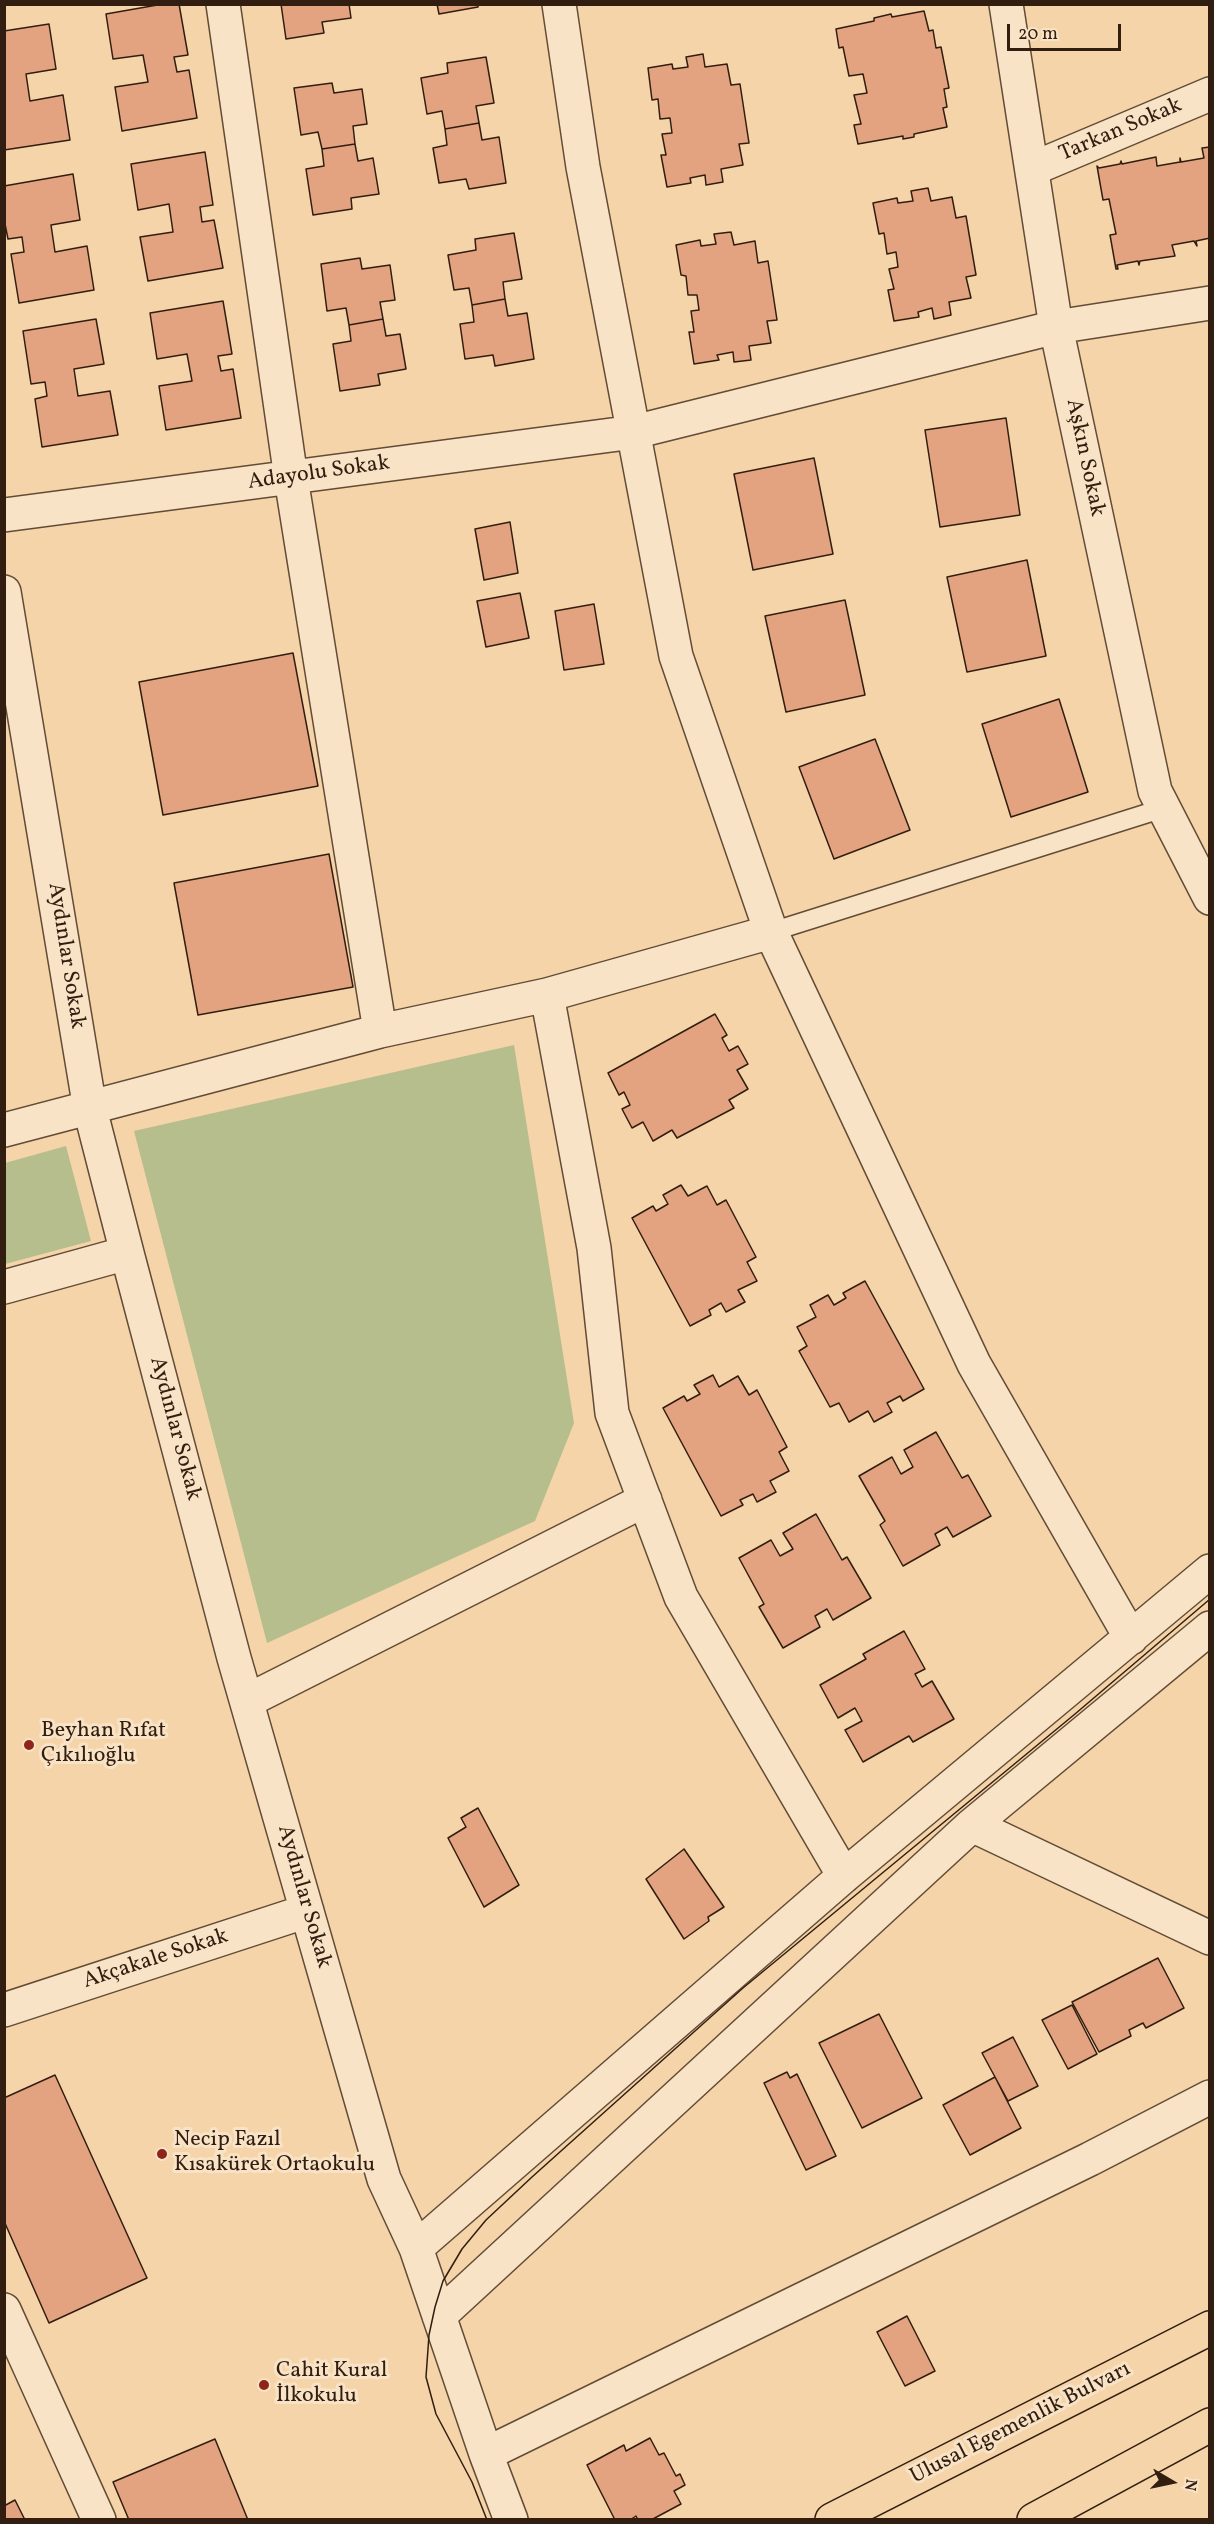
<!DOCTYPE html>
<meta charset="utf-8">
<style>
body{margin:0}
#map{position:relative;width:1214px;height:2524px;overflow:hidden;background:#f4d4a8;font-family:Vollkorn,serif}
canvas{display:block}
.frame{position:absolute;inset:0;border:6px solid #321e10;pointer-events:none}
.north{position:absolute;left:1142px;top:2452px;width:60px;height:60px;-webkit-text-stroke:4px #f8e3c6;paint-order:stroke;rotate:99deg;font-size:16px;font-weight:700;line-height:24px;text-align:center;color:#321e10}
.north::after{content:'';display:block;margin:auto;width:21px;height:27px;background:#321e10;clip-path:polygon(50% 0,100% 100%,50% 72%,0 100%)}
.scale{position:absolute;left:1007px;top:24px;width:114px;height:27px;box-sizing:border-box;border:3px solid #321e10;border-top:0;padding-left:8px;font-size:18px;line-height:21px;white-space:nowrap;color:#321e10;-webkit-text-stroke:4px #f8e3c6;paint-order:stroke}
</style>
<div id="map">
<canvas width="1214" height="2524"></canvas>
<div class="frame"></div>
<div class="north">N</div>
<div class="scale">20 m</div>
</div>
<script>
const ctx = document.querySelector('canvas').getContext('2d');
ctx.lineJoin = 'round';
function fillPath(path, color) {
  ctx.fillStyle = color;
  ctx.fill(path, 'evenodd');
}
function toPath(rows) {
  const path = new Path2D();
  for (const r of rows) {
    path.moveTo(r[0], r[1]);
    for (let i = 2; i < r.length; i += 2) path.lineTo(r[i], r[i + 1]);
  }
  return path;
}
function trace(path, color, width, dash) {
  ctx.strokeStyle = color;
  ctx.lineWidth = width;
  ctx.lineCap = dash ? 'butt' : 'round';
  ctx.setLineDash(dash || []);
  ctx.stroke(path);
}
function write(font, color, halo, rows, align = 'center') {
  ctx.font = font + ' Vollkorn,serif';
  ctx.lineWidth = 6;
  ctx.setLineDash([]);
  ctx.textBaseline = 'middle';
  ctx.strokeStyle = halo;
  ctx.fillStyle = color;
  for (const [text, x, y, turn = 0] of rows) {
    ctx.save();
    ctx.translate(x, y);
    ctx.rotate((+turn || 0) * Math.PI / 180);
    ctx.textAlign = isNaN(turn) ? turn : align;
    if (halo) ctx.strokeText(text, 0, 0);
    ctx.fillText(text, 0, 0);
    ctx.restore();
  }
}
const green = toPath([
 [514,1045,574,1423,535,1521,267,1643,134,1131],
 [66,1146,91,1241,5,1264,5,1163]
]);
const building = toPath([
 [163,4,179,4,188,55,174,57,177,72,189,70,197,118,122,131,115,87,148,82,143,55,113,59,106,14,163,4],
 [281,4,349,4,351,18,322,22,324,33,286,39,281,4],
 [437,4,478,4,478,7,439,14,437,4],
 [924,11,929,31,933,30,936,48,941,47,949,88,944,89,947,107,943,108,947,127,914,134,914,137,903,139,903,136,858,144,854,125,861,124,854,95,867,93,863,74,849,76,843,47,839,48,836,29,874,21,874,18,891,14,892,17,924,11],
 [49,24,56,69,26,74,30,101,63,95,70,140,4,150,4,31,49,24],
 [703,54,705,67,727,64,731,85,740,84,749,143,739,144,743,165,721,169,723,182,706,185,705,175,690,178,691,183,667,187,661,155,666,155,662,134,672,133,670,118,660,119,658,99,652,100,648,68,672,64,673,69,688,67,686,57,703,54],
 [486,57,494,103,476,106,479,123,445,129,442,111,427,114,421,78,448,73,447,63,486,57],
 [332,83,334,93,362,89,367,124,353,126,355,144,322,149,318,132,301,135,294,88,332,83],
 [479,123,482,140,499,137,506,183,469,189,466,179,439,183,433,148,447,145,445,129,479,123],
 [355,144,358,161,373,158,379,194,351,198,352,209,313,215,306,169,324,166,322,149,355,144],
 [1210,147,1210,238,1196,241,1197,246,1194,241,1172,245,1175,256,1140,261,1139,265,1138,261,1117,265,1118,269,1116,269,1110,235,1116,234,1109,199,1103,200,1097,166,1099,168,1120,164,1121,161,1122,164,1156,157,1157,166,1180,162,1180,158,1181,162,1204,158,1202,148,1210,147],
 [205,152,213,205,200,207,202,222,214,220,223,268,148,281,140,237,173,232,169,204,138,210,131,164,205,152],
 [73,174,80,220,51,225,55,252,87,246,94,290,19,303,11,254,24,252,22,237,8,239,4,219,4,186,73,174],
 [928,188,931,201,952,197,956,218,966,216,976,275,966,277,971,298,949,302,951,315,934,319,932,308,918,312,919,317,894,321,888,290,894,289,889,269,898,267,896,252,887,254,884,233,879,234,873,203,897,198,898,203,913,201,911,191,928,188],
 [731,232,734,245,755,241,758,263,768,261,777,320,767,321,771,343,749,346,751,360,734,362,733,352,717,355,719,360,694,364,689,332,694,332,691,311,699,310,697,295,688,295,686,276,681,275,676,245,700,240,701,246,716,244,714,234,731,232],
 [514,233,522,279,503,282,505,299,472,305,469,288,454,290,448,255,476,250,475,239,514,233],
 [360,258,362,269,390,265,395,300,380,302,383,319,349,325,346,308,327,311,321,264,360,258],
 [505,299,508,316,527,313,534,359,495,366,493,355,465,359,460,324,474,322,472,305,505,299],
 [223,301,232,354,218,356,221,371,233,369,241,418,166,430,159,386,192,381,187,354,157,359,150,313,223,301],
 [96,319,104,364,74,369,78,396,110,391,118,435,42,447,35,399,47,396,45,382,31,384,23,331,96,319],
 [383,319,386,336,400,334,406,369,378,374,380,385,340,391,333,344,351,341,349,325,383,319],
 [1006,418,1020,515,940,527,925,430,1006,418],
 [814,458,833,554,753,570,734,474,814,458],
 [510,522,518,573,484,580,475,529,510,522],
 [1027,560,1046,656,967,672,947,577,1027,560],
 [520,593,529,638,486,647,477,601,520,593],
 [845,600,865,695,786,712,765,616,845,600],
 [594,604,604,664,564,670,555,611,594,604],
 [293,653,318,786,163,815,139,682,293,653],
 [1059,699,1088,792,1011,817,982,724,1059,699],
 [875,739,910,830,834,859,799,767,875,739],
 [329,854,353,987,198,1015,174,883,329,854],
 [715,1014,727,1035,722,1038,729,1051,738,1046,748,1064,737,1070,748,1089,729,1100,734,1108,677,1138,672,1130,653,1141,643,1122,632,1128,622,1109,630,1105,624,1092,619,1095,608,1073,715,1014],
 [681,1185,688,1196,707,1186,717,1205,726,1200,756,1257,747,1262,757,1281,738,1290,745,1302,726,1312,721,1303,709,1310,711,1315,690,1326,632,1218,653,1206,656,1211,668,1204,663,1195,681,1185],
 [865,1281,924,1389,903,1401,900,1396,887,1403,892,1412,874,1422,868,1411,849,1422,839,1403,830,1407,799,1351,807,1346,797,1327,816,1317,810,1305,828,1295,834,1305,846,1298,843,1293,865,1281],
 [713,1375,719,1387,738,1376,749,1395,757,1390,787,1447,779,1452,789,1471,770,1481,776,1492,757,1502,753,1494,740,1500,743,1505,721,1516,663,1408,684,1396,687,1401,700,1394,694,1385,713,1375],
 [936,1432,962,1478,968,1475,991,1516,953,1537,947,1527,935,1534,940,1545,903,1566,880,1525,885,1521,859,1476,892,1457,901,1474,913,1467,904,1450,936,1432],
 [816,1514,842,1560,847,1557,871,1598,833,1620,827,1609,815,1616,820,1627,783,1648,759,1607,764,1604,739,1558,771,1540,780,1556,793,1549,783,1533,816,1514],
 [904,1631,925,1669,915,1674,922,1687,932,1681,954,1719,913,1742,909,1736,863,1762,845,1730,862,1721,855,1708,838,1718,820,1685,866,1659,863,1654,904,1631],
 [478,1808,519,1885,484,1907,448,1838,466,1827,461,1818,478,1808],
 [684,1849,724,1907,708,1917,709,1921,684,1939,646,1879,684,1849],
 [1158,1958,1184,2008,1146,2028,1143,2023,1129,2030,1131,2036,1099,2052,1072,2002,1158,1958],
 [1072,2005,1097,2054,1068,2069,1042,2020,1072,2005],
 [879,2014,922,2098,862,2128,819,2043,879,2014],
 [1013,2037,1038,2086,1008,2101,982,2053,1013,2037],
 [787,2072,790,2078,797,2074,836,2156,806,2170,764,2083,787,2072],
 [55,2075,147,2278,49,2323,4,2221,4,2098,55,2075],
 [995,2077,1021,2128,970,2155,943,2105,995,2077],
 [907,2316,935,2371,905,2386,877,2332,907,2316],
 [650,2438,659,2455,664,2453,676,2476,680,2474,685,2485,674,2491,681,2504,651,2520,638,2520,636,2516,630,2520,615,2520,587,2465,624,2445,626,2451,650,2438],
 [215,2439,248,2520,129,2520,113,2482,215,2439],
 [15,2500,25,2520,4,2520,4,2506,15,2500]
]);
const lane = toPath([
 [771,932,1164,808]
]);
const street = toPath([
 [223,4,291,478,380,1031],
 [559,4,583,167,676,656,771,932,974,1364,1131,1638],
 [1006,4,1056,327,1155,791,1210,898],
 [1032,169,1210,94],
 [4,515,634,432,1056,327,1210,303],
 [4,592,90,1109,127,1253,234,1658,384,2179,416,2248,486,2454,511,2520],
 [547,995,594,1248,612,1413,681,1597,844,1876],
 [4,1130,380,1031,547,995,771,932],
 [4,1287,127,1253],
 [247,1701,645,1500],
 [972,1825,1210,1938],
 [4,2010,307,1911],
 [416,2248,844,1876,1210,1571],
 [4,2310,99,2520],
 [439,2316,972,1825,1210,1628],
 [486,2454,1090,2159,1210,2097]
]);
const primary = toPath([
 [832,2520,1210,2328],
 [1034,2520,1210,2425]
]);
const tram = toPath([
 [487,2520,472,2482,436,2414,426,2377,429,2335,435,2307,443,2281,462,2249,486,2220,532,2177,743,1988,1075,1714,1210,1599]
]);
const markers = [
 [29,1745,6,"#8f2418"],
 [162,2154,6,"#8f2418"],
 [264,2385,6,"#8f2418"]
];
const streetNames = [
 ["Tarkan Sokak",1121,131,-23],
 ["Aşkın Sokak",1084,458,78],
 ["Adayolu Sokak",319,474,-8],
 ["Aydınlar Sokak",65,956,81],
 ["Aydınlar Sokak",174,1429,75],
 ["Aydınlar Sokak",303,1897,74],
 ["Akçakale Sokak",156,1960,-18],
 ["Ulusal Egemenlik Bulvarı",1021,2424,-27]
];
const poiNames = [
 ["Beyhan Rıfat",41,1732],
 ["Çıkılıoğlu",41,1757],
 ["Necip Fazıl",174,2141],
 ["Kısakürek Ortaokulu",174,2166],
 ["Cahit Kural",276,2372],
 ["İlkokulu",276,2397]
];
fillPath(green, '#b5be8c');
fillPath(building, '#e3a380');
trace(building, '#321e10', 1.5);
trace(lane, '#624c36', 21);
trace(street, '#624c36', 36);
trace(primary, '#321e10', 36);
trace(lane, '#f8e3c6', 18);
trace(street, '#f8e3c6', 33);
trace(primary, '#f4d4a8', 33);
trace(tram, '#321e10', 1.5);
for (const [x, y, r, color] of markers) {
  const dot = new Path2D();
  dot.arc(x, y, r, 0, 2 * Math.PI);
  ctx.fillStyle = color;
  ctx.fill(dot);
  trace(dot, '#f8e3c6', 2);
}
write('22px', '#321e10', '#f8e3c6', streetNames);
write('22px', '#321e10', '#f8e3c6', poiNames, 'left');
</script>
